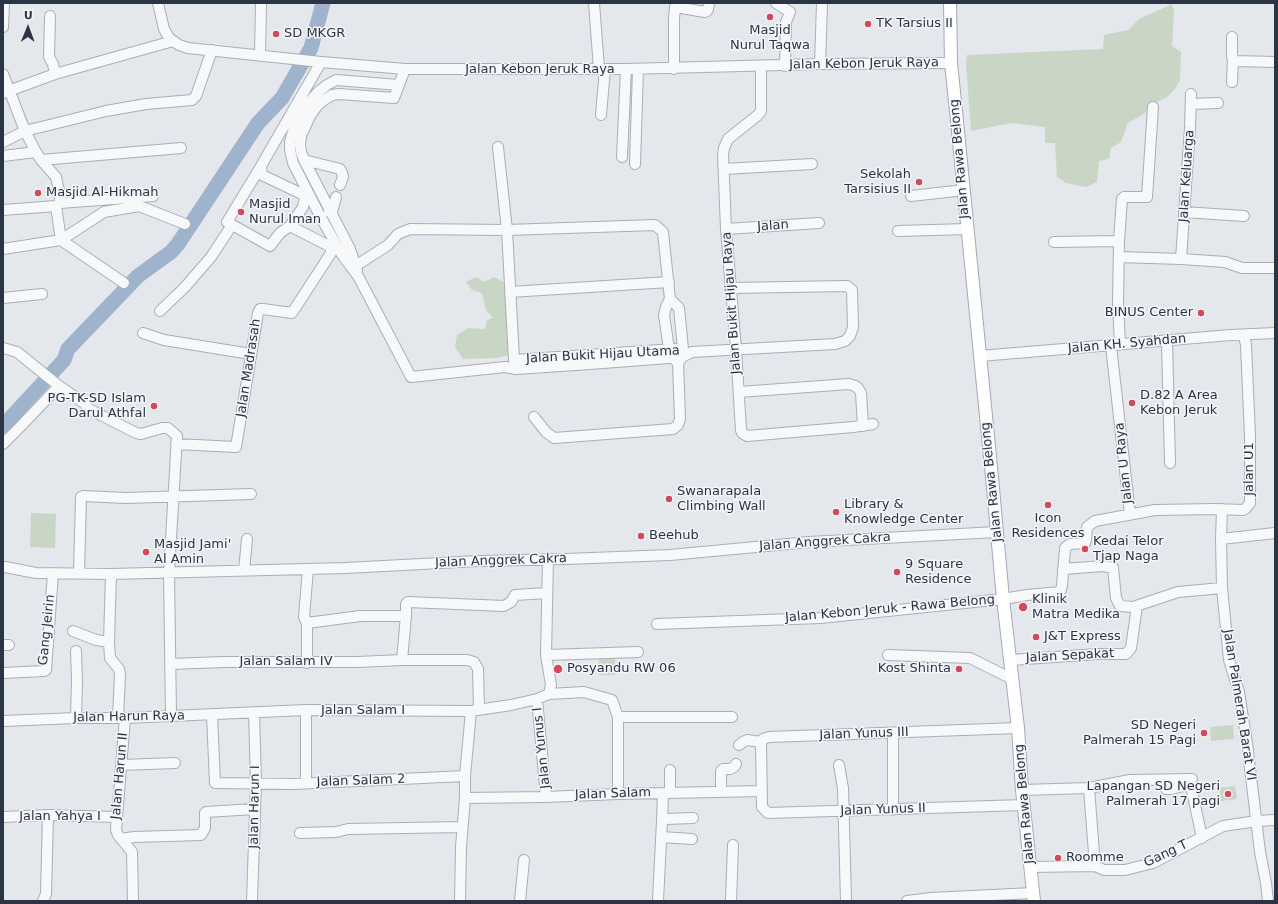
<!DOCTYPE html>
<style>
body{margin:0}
#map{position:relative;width:1278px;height:904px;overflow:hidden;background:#e4e7ec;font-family:"DejaVu Sans",sans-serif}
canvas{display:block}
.frame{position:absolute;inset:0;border:4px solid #2b3445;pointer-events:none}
.north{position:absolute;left:8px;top:8px;width:40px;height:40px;-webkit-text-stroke:3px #f4f6f9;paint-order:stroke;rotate:1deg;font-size:11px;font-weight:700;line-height:16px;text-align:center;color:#2b3445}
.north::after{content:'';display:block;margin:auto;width:14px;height:18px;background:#2b3445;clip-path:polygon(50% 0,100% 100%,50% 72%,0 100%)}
</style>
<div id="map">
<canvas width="1278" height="904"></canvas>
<div class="frame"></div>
<div class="north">U</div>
</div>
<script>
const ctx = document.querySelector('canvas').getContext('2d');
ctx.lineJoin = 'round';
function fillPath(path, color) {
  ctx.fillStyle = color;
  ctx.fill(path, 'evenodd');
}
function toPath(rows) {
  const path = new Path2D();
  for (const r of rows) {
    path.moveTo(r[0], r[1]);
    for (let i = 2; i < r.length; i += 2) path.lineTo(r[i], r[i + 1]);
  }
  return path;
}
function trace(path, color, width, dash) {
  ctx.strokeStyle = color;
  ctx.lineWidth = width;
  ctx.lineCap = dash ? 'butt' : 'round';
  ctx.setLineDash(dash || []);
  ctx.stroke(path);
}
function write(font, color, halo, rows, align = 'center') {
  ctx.font = font + ' "DejaVu Sans",sans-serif';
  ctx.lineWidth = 3;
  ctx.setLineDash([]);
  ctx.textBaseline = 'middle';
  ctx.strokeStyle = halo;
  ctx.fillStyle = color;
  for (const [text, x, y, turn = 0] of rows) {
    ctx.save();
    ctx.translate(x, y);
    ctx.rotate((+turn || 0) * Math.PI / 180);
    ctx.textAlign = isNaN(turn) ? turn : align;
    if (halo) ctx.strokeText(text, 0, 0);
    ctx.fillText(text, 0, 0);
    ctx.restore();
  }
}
const green = toPath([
 [1172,4,1174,11,1172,46,1181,52,1180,80,1175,89,1166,98,1152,104,1144,114,1128,123,1121,142,1111,148,1109,159,1099,161,1097,182,1086,187,1066,183,1057,177,1055,143,1045,143,1045,127,1011,123,971,131,966,63,967,55,1103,49,1104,35,1128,30,1139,19],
 [476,277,484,282,494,277,505,283,510,355,497,358,463,359,455,347,457,335,468,328,485,329,487,320,493,318,486,310,482,293,472,290,466,282],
 [31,513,56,514,55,548,30,547],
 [599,657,615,657,615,675,599,675],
 [1233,725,1234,739,1211,741,1210,727],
 [1235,786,1237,799,1221,801,1219,788]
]);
const river = toPath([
 [3,426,64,360,68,349,138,276,171,252,178,244,258,123,282,98,311,48,323,3]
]);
const minor = toPath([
 [158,3,164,29,169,38,179,45,188,48,321,62,405,69,626,69,820,64,951,63],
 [594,3,599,69],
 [776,3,790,12,786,22,785,66],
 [675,7,705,12,707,11,708,9,709,3],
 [50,16,49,57,53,64,55,74],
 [3,27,4,3],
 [1232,37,1232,56,1233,60,1236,61,1275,62],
 [260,55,261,3],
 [820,64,822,3],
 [761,66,761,111,758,115,728,139,724,148,723,155,726,229,736,349,741,430,742,433,747,436,853,427,873,424],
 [674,69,674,19,675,7,677,3],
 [3,74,25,131,36,152,41,160,56,177,60,195,60,203,56,206,61,240,3,249],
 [1232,82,1233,58],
 [399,85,336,80,327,85,318,92,310,101,298,120,293,131,290,142,290,150,293,163,319,214,341,253,351,267,358,276,411,377,505,367,516,369,590,364,682,357,692,352,835,344,845,341,850,336,853,327,852,290,847,286,731,288],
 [3,93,55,74,173,41],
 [1191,104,1218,103],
 [601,115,605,69],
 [3,142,25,131,106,111,146,104,192,100,196,96,212,50],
 [498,147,507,230,514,360,516,369],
 [3,156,36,152],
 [622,157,626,69],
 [41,160,181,148],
 [304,160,340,169,342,173,343,177,340,185],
 [635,164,638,69],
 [261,166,227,222,270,246,280,233,290,226,303,207,305,197,302,194,262,175,261,166,321,62],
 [724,169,812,164],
 [911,196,964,190],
 [60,203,153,196],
 [3,210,56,206],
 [329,212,332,212,336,197],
 [1184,212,1244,216],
 [726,229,819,223],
 [898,231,967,229],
 [1054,242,1119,241],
 [1119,257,1181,259,1225,262,1242,268,1275,268],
 [1181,259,1190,128,1191,94],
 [351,267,357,265,388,245,398,234,410,229,507,230,655,225,663,232,670,299,666,307,664,315,669,349,673,358,677,362],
 [357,270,350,249,304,160,301,152,300,145,301,136,310,116,317,106,324,100,332,95,339,94,394,98,405,69],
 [124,283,61,240,104,212,139,206,185,224],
 [510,292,669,282],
 [3,298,42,294],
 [160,311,185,287,211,257,232,225],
 [143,333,164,340,251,354],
 [1167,342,1170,463],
 [1120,345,1118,304,1119,241,1122,199,1124,197,1147,197,1153,107],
 [1111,346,1130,514],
 [3,348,17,352,59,386,84,403,89,409,136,433,141,434,162,428,168,428,177,436,169,573,171,716],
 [980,356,1231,335,1275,333],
 [514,360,675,349],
 [739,392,849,384,855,386,858,388,861,393,863,426],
 [534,417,546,432,554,438,673,429,678,425,680,419,678,363,682,357,683,349,679,308,670,299],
 [3,444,20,427,59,386],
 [176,444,236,447,258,313,260,309,263,309,292,313,331,253,331,247,290,226],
 [1221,539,1222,509],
 [548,559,546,655,551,685,549,694],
 [5,567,36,573,111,574,346,568,478,561,566,559,670,555,809,542,997,532],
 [1063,569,1103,566,1113,568,1116,598,1120,606,1133,607,1178,592,1222,588],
 [244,571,247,539],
 [79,573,81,497,83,496,126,498,251,494],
 [111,574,109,642,110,658,119,669,120,674,118,718],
 [307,623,360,616,406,616],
 [657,624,820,618,1003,599,1027,595,1060,592,1062,586,1065,548,1070,544,1085,543,1086,540,1087,527,1095,521,1155,510,1215,509,1243,510,1246,508,1250,503,1250,436,1246,345,1244,335],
 [73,631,96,640,109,642],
 [3,645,9,645],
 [546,655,638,652],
 [888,655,970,658,1012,679],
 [402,660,406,616,406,604,408,602,504,606,511,602,515,595,547,593],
 [1011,660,1098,654,1126,654,1131,648,1137,606],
 [307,663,307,623,304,617,308,569],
 [170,664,224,662,358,662,402,660,467,660,474,662,478,669,479,709],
 [3,673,44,671,46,670,53,573],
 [537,699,546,797],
 [212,715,215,783,294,784,465,776],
 [618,717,732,717],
 [76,718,77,680,76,651],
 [125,718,116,830,118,835,132,852,133,901],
 [3,721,76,718,125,718,306,710,471,711,511,705,537,699,549,694,584,692,612,700,618,717,618,794],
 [1018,728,769,737,763,739,761,742,762,807,768,813,1024,805],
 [893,733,893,810],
 [739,745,743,742,747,740,761,742],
 [121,765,175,763],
 [839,765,843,788,846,901],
 [1161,780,1166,789,1170,789,1188,785,1191,786,1202,838],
 [306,783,306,710],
 [1089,788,1095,866],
 [1022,790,1089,788,1130,780,1192,779],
 [721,792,721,771,723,769,730,769,734,767,736,764],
 [670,793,670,770],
 [465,798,546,797,618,794,762,791],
 [3,817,48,815,116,817],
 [662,821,663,793],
 [300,833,336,832,348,829,462,827],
 [661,837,692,839],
 [121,839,134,837,201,835,205,828,205,813,206,812,255,809],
 [1031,867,1095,866,1104,870,1125,870,1153,863,1223,826,1257,821,1275,820],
 [43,901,46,894,48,815],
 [252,901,256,783,254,712],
 [460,901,461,847,465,798,465,776,471,711],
 [520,901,524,860],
 [658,901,662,821,666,819,693,818],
 [731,901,733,845],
 [907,901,931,898,1033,893],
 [1268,901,1266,883,1260,852,1247,743,1239,692,1229,660,1222,588,1221,539,1275,533]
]);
const major = toPath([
 [950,3,951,63,956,111,992,477,1003,599,1018,728,1022,790,1034,901]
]);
const markers = [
 [770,17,4,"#d1495b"],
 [868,24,4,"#d1495b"],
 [276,34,4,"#d1495b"],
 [919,182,4,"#d1495b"],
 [38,193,4,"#d1495b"],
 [241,212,4,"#d1495b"],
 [1201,313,4,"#d1495b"],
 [1132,403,4,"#d1495b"],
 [154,406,4,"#d1495b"],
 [669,499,4,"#d1495b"],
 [1048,505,4,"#d1495b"],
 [836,512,4,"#d1495b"],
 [641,536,4,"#d1495b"],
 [1085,549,4,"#d1495b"],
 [146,552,4,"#d1495b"],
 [897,572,4,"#d1495b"],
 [1023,607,5,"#d1495b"],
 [1036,637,4,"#d1495b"],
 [558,669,5,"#d1495b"],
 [959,669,4,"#d1495b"],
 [1204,733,4,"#d1495b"],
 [1228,794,4,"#d1495b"],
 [1058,858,4,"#d1495b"]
];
const poiNames = [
 ["TK Tarsius II",876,24],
 ["Masjid",770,31,"center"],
 ["Nurul Taqwa",770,46,"center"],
 ["SD MKGR",284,34],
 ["Sekolah",911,175,"right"],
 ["Tarsisius II",911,190,"right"],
 ["Masjid Al-Hikmah",46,193],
 ["Masjid",249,205],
 ["Nurul Iman",249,220],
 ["BINUS Center",1193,313,"right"],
 ["D.82 A Area",1140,396],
 ["Kebon Jeruk",1140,411],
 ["PG-TK-SD Islam",146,399,"right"],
 ["Darul Athfal",146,414,"right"],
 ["Swanarapala",677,492],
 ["Climbing Wall",677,507],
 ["Library &",844,505],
 ["Knowledge Center",844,520],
 ["Icon",1048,519,"center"],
 ["Residences",1048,534,"center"],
 ["Beehub",649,536],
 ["Kedai Telor",1093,542],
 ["Tjap Naga",1093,557],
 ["Masjid Jami'",154,545],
 ["Al Amin",154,560],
 ["9 Square",905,565],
 ["Residence",905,580],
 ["Klinik",1032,600],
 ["Matra Medika",1032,615],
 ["J&T Express",1044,637],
 ["Posyandu RW 06",567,669],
 ["Kost Shinta",951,669,"right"],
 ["SD Negeri",1196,726,"right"],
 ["Palmerah 15 Pagi",1196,741,"right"],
 ["Lapangan SD Negeri",1220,787,"right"],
 ["Palmerah 17 pagi",1220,802,"right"],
 ["Roomme",1066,858]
];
const streetNames = [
 ["Jalan Kebon Jeruk Raya",864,64,-1],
 ["Jalan Kebon Jeruk Raya",540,70],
 ["Jalan Rawa Belong",960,159,-95],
 ["Jalan Keluarga",1187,176,-86],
 ["Jalan",773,226,-4],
 ["Jalan Bukit Hijau Raya",732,303,-94],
 ["Jalan KH. Syahdan",1127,344,-5],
 ["Jalan Bukit Hijau Utama",603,355,-3],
 ["Jalan Madrasah",249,368,-81],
 ["Jalan U Raya",1124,463,-96],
 ["Jalan U1",1250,469,-90],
 ["Jalan Rawa Belong",992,482,-96],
 ["Jalan Anggrek Cakra",825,542,-4],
 ["Jalan Anggrek Cakra",501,561,-2],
 ["Jalan Kebon Jeruk - Rawa Belong",890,609,-5],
 ["Gang Jeirin",47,630,-84],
 ["Jalan Sepakat",1070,656,-3],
 ["Jalan Salam IV",286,662],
 ["Jalan Palmerah Barat VI",1239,705,81],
 ["Jalan Salam I",363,711],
 ["Jalan Harun Raya",129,717,-1],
 ["Jalan Yunus III",864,734,-2],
 ["Jalan Yunus I",542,748,-96],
 ["Jalan Harun II",120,776,-85],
 ["Jalan Salam 2",361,781,-2],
 ["Jalan Salam",613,794,-2],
 ["Jalan Rawa Belong",1025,804,-95],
 ["Jalan Harun I",255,807,-89],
 ["Jalan Yunus II",883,810,-2],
 ["Jalan Yahya I",60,817],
 ["Gang T",1166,854,-25]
];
fillPath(green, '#c9d6c5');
trace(river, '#9fb4cc', 15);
trace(minor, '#a9aeb7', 12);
trace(major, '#a3abb8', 14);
trace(minor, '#f7f8fa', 10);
trace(major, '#fff', 12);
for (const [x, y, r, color] of markers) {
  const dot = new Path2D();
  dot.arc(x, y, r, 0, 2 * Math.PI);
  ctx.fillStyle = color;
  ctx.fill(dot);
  trace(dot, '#f4f6f9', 1.5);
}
write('13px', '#2b3445', '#f4f6f9', poiNames, 'left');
write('13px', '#2b3445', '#f4f6f9', streetNames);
</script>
